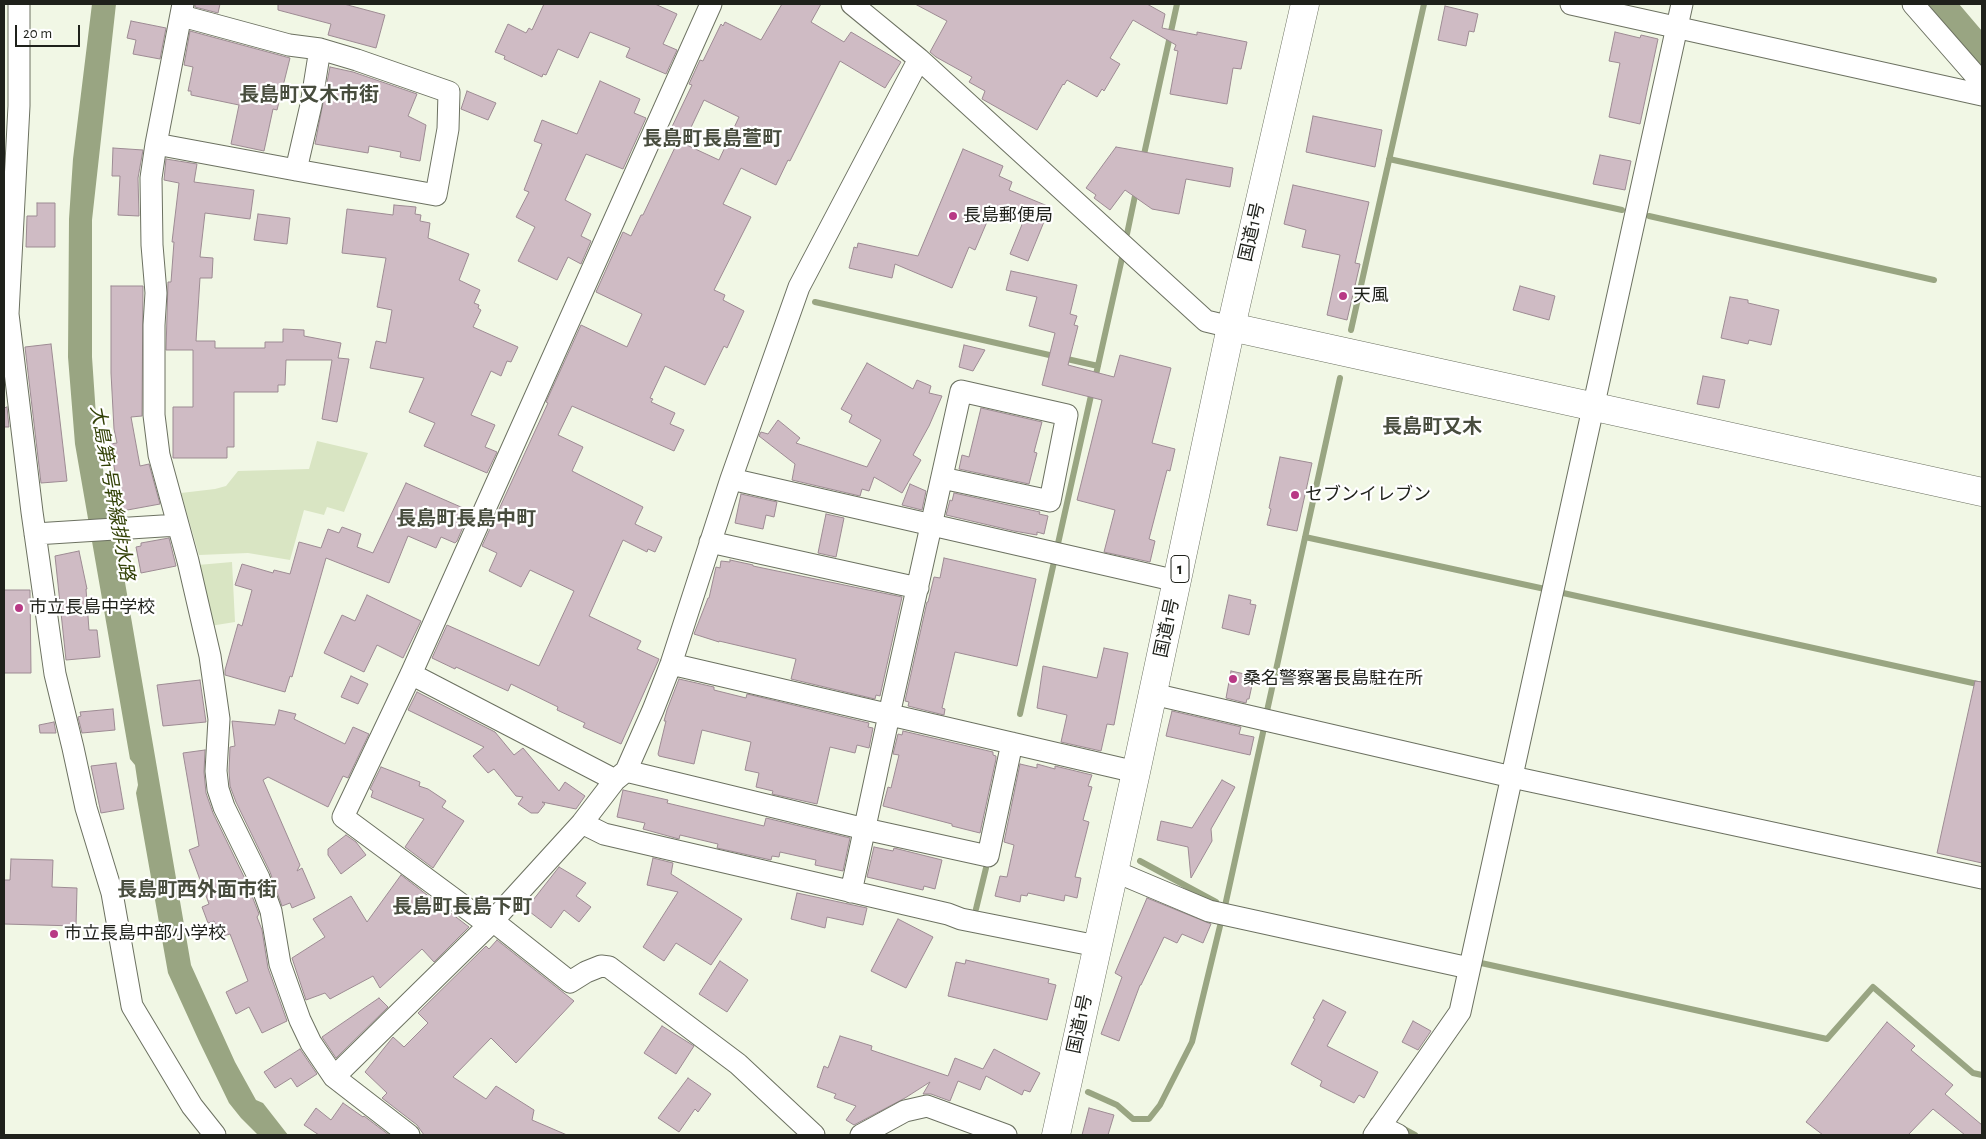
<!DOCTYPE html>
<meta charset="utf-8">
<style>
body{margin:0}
#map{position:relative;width:1986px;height:1139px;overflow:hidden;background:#f1f7e5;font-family:"Alegreya Sans",sans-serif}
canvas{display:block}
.frame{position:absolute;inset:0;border:5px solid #1f211b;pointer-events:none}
.scale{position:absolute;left:15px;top:25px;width:65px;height:22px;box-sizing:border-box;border:2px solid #1f211b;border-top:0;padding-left:6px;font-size:15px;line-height:18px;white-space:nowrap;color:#1f211b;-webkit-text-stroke:4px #fff;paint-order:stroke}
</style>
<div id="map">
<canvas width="1986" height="1139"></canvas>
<div class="frame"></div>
<div class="scale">20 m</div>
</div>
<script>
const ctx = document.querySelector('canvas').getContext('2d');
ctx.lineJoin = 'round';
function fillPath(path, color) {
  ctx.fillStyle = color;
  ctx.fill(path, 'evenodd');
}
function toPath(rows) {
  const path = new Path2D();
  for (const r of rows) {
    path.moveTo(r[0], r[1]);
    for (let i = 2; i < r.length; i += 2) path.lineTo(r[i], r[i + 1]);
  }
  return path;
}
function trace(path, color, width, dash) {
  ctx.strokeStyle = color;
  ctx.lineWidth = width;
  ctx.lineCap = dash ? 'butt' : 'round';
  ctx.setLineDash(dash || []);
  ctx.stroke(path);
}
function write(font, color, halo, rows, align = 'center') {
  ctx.font = font + ' "Alegreya Sans","Noto Sans JP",sans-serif';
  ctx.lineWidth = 4.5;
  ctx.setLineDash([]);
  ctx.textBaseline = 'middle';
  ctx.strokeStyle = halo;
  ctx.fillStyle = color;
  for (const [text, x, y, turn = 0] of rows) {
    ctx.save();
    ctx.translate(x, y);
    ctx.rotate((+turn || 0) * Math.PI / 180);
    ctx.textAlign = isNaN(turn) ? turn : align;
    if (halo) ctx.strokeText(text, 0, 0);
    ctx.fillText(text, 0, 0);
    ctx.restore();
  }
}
const green = toPath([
 [317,441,368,453,344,512,327,507,324,515,304,510,290,560,248,553,199,555,181,493,215,489,226,486,238,471,309,469],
 [232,562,235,622,210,626,198,565]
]);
const water = toPath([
 [92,4,116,4,92,220,92,357,98,445,117,536,191,965,235,1062,256,1100,263,1103,288,1135,258,1135,241,1118,229,1103,199,1041,168,973,136,793,138,785,135,765,130,759,75,444,68,357,69,219,73,159],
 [1927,4,1959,4,1982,31,1982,70]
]);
const stream = toPath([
 [1143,159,1177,4],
 [1389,159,1622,210],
 [1649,216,1934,280],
 [1127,234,1136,191],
 [815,302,1098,366],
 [1351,330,1424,4],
 [1095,379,1122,258],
 [1305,537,1545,589],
 [1057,548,1092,391],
 [1563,593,1982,685],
 [1267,711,1340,378],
 [1020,714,1054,562],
 [1140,861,1216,902],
 [1225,906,1264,728],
 [976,909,986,868],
 [1481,963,1827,1039,1873,987,1973,1073,1982,1075],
 [1088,1092,1117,1105,1133,1119,1149,1119,1160,1105,1192,1042,1220,926],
 [1402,1128,1415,1135]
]);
const building = toPath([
 [195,4,220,4,218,13,195,7,195,4],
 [278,4,344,4,385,15,376,48,328,35,331,24,278,10,278,4],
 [544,4,655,4,677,14,663,44,677,50,666,74,626,57,630,48,590,32,578,58,558,49,546,75,543,74,542,77,504,59,505,56,495,52,508,24,526,33,529,28,532,30,544,4],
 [782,4,821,4,811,22,844,42,851,32,901,62,885,88,840,61,790,161,788,160,776,185,741,168,723,204,751,217,714,290,725,295,723,300,744,311,727,348,724,346,705,385,665,366,650,398,653,399,651,402,675,413,670,424,684,430,674,451,572,406,558,435,583,447,572,471,643,507,635,524,662,537,655,552,648,549,647,552,623,540,589,616,641,641,637,649,659,659,621,744,583,727,585,723,557,710,558,707,511,684,508,691,456,667,455,669,432,658,447,625,539,666,574,591,530,570,521,587,489,571,497,553,482,546,548,403,546,402,581,325,627,347,642,314,596,292,623,232,631,236,641,215,643,215,678,141,719,160,739,117,704,100,685,140,669,133,692,85,689,84,700,60,703,61,721,24,723,26,725,22,761,40,782,4],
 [915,4,1147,4,1165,14,1162,28,1197,35,1197,32,1247,42,1241,69,1233,68,1227,104,1170,94,1178,51,1174,50,1176,45,1133,20,1110,58,1120,64,1104,91,1102,89,1097,97,1067,80,1064,85,1063,84,1037,130,982,99,985,91,969,82,972,77,936,57,930,52,947,21,915,4],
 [1445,6,1478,14,1474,32,1469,31,1466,46,1438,40,1445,6],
 [131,21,166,28,160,59,133,54,136,40,127,38,131,21],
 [190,31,290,58,277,110,273,109,264,151,231,144,239,105,191,95,191,91,188,91,193,67,184,65,190,31],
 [1615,32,1640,38,1641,35,1658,39,1640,124,1609,117,1620,63,1609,61,1615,32],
 [330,67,353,72,417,94,408,116,426,125,420,161,400,157,401,152,369,146,368,153,315,144,330,67],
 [600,81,640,99,634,113,646,118,623,169,586,154,565,200,591,214,581,236,591,241,581,264,568,257,557,280,518,261,535,227,516,217,529,192,524,190,542,144,534,141,542,120,577,134,600,81],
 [467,91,496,103,488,120,461,109,467,91],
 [1313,116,1382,130,1375,167,1306,152,1313,116],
 [1116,147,1233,168,1230,187,1186,179,1179,214,1152,209,1125,190,1110,210,1094,198,1096,195,1086,188,1116,147],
 [113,148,143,150,138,178,139,216,118,215,120,176,112,176,113,148],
 [963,149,1003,166,999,176,1012,182,1009,190,1050,207,1028,261,1010,254,1023,222,992,210,975,250,969,247,952,288,895,264,892,278,849,268,854,247,857,248,858,243,918,256,963,149],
 [1600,155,1631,161,1625,190,1593,184,1600,155],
 [166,159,197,164,194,182,254,190,250,219,205,213,200,257,213,258,212,278,200,278,196,341,215,341,215,348,265,348,265,342,283,342,283,329,304,330,304,336,341,343,338,358,349,359,337,422,322,419,332,360,286,360,285,385,278,385,278,392,234,392,234,447,227,447,227,458,173,458,173,407,193,407,193,350,166,350,168,282,171,282,174,242,172,242,179,183,164,180,166,159],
 [1293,185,1369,202,1355,263,1360,264,1347,320,1327,315,1340,255,1302,247,1306,230,1284,224,1293,185],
 [37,203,55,203,55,247,26,247,27,216,37,216,37,203],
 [394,205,416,207,415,214,421,215,420,221,430,223,428,238,469,254,459,280,480,290,474,303,479,305,478,308,481,310,473,327,518,347,511,362,507,361,501,376,491,371,471,415,495,425,485,447,497,452,487,473,424,446,435,423,409,412,424,378,370,368,376,341,386,343,392,310,377,307,386,258,342,253,347,209,393,215,394,205],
 [258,214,290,218,287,244,254,240,258,214],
 [1011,271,1077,285,1070,314,1077,316,1074,325,1078,326,1068,365,1114,377,1120,355,1171,368,1152,443,1175,449,1170,471,1167,470,1149,539,1155,541,1150,562,1104,552,1115,510,1077,500,1102,400,1042,385,1055,333,1029,326,1037,297,1006,290,1011,271],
 [111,286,143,286,142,416,131,417,140,466,149,464,160,504,122,511,110,444,117,443,114,429,111,373,111,286],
 [1520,286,1555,296,1549,320,1513,310,1520,286],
 [1730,297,1748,300,1748,303,1779,310,1771,345,1749,340,1748,344,1721,338,1730,297],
 [51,344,67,481,41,483,25,347,51,344],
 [964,345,985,350,973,371,959,367,964,345],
 [867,363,913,389,917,380,931,386,929,393,942,396,929,426,913,455,921,460,902,493,874,477,869,491,862,489,860,496,792,480,795,464,759,436,761,432,768,434,778,420,800,438,796,443,867,467,881,440,849,422,852,415,841,409,867,363],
 [1703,376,1725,380,1719,408,1697,404,1703,376],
 [7,407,9,427,4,427,4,408,7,407],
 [981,408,1042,422,1034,452,1037,453,1029,484,959,469,962,455,969,457,981,408],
 [1280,457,1312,463,1297,531,1267,525,1271,509,1269,508,1280,457],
 [406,483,470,511,457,541,455,543,441,537,436,548,408,536,389,583,326,558,292,677,290,676,285,692,225,675,225,670,238,624,242,626,252,590,235,585,242,564,273,573,274,570,290,574,299,542,321,548,328,529,339,533,342,527,361,534,357,547,373,553,406,483],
 [910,484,926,491,922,510,902,505,910,484],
 [954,493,1040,512,1039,514,1048,516,1044,534,1037,532,1037,535,1014,531,946,515,950,500,952,501,954,493],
 [741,494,777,502,774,517,766,515,763,529,735,523,741,494],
 [826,514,844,518,836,557,818,553,826,514],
 [169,538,176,566,141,573,136,547,141,546,141,543,169,538],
 [79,551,87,589,86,589,89,630,97,630,100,657,66,660,55,556,79,551],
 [944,558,1036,579,1017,666,955,652,942,708,945,709,944,715,908,706,909,702,905,701,927,602,928,602,934,577,940,578,944,558],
 [730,560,753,565,753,566,902,597,880,696,876,695,875,699,791,679,796,659,719,641,719,642,694,634,708,598,709,598,716,567,720,568,721,561,730,562,730,560],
 [4,590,30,590,31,673,4,673,4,590],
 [367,595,421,621,403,658,377,645,364,672,324,653,342,615,355,621,367,595],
 [1229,595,1251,600,1250,604,1256,605,1249,635,1222,628,1229,595],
 [1104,648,1128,653,1114,725,1107,724,1101,751,1061,742,1067,715,1037,708,1043,666,1097,678,1104,648],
 [1231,671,1254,676,1249,699,1247,699,1246,703,1226,698,1231,671],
 [351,676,368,684,358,704,341,697,351,676],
 [679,679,714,687,714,690,746,698,747,694,869,723,868,727,873,728,869,748,857,745,855,753,830,747,817,804,772,794,773,791,756,787,759,773,745,770,751,742,702,730,694,764,659,756,658,754,666,721,664,721,667,710,679,679],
 [200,680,206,722,163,726,157,685,200,680],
 [1975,681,1982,682,1982,863,1937,853,1975,681],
 [417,692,495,732,514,755,523,748,559,791,565,782,585,796,576,809,542,802,545,804,538,813,531,813,518,804,523,797,516,796,494,769,488,773,473,756,484,747,408,710,417,692],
 [113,709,115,730,82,733,78,717,81,716,80,712,113,709],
 [279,710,296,714,294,719,345,744,353,727,369,734,348,778,343,776,328,807,268,777,263,780,300,865,297,871,302,868,315,898,292,908,290,903,282,906,270,872,236,802,230,786,229,771,230,747,235,746,232,721,275,725,279,710],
 [1172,711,1241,727,1239,734,1254,737,1250,755,1166,736,1172,711],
 [54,722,56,733,40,733,39,725,54,722],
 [903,731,993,752,993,755,996,756,996,759,980,833,952,826,952,824,883,806,888,787,891,788,899,755,893,754,898,734,902,735,903,731],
 [205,750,204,772,206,793,213,813,247,883,259,914,257,917,262,930,268,968,287,1021,262,1033,249,1007,236,1014,226,992,248,981,230,934,220,937,214,921,208,923,202,907,209,904,189,850,199,846,183,753,205,750],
 [116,763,124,809,101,813,91,766,116,763],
 [1020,764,1037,768,1037,764,1055,769,1055,766,1092,775,1088,786,1092,787,1083,820,1089,822,1075,877,1081,878,1077,898,1065,895,1064,901,1028,893,1027,896,1021,895,1020,902,995,896,1000,876,1007,877,1014,845,1004,842,1020,764],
 [381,767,420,782,419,786,428,789,446,801,442,807,464,821,433,868,405,847,424,819,371,797,373,791,370,789,381,767],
 [1222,780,1235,787,1211,829,1212,841,1191,878,1188,847,1157,840,1161,821,1192,828,1222,780],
 [623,790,668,800,667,803,764,826,766,818,850,838,843,871,815,865,816,860,780,852,779,857,772,856,771,860,717,848,718,844,680,835,679,839,643,829,645,823,617,817,623,790],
 [346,835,356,842,366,855,341,874,328,855,328,849,346,835],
 [874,847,893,851,894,848,942,860,935,889,924,886,923,890,867,877,874,847],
 [653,858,673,863,671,874,742,919,711,965,676,943,664,961,643,947,678,892,647,885,653,858],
 [11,859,53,860,52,887,77,888,76,926,4,924,4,880,10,880,11,859],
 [559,867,586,883,576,896,591,907,579,922,564,910,551,928,526,909,559,867],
 [401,875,469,927,434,962,422,949,380,988,373,976,330,999,325,993,306,1000,292,958,325,937,313,919,351,896,367,922,401,875],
 [797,893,867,908,863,925,827,917,825,928,791,919,797,893],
 [1147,898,1211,924,1203,943,1182,934,1177,943,1164,937,1141,985,1140,985,1119,1041,1101,1034,1122,977,1115,973,1147,898],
 [898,919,933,937,906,988,871,971,898,919],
 [497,940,574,1001,516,1063,491,1038,453,1077,486,1099,496,1086,534,1110,532,1120,567,1135,424,1135,417,1125,382,1098,387,1093,365,1072,393,1037,404,1047,428,1023,418,1013,486,946,489,949,497,940],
 [966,960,1049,979,1048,983,1056,985,1047,1020,948,996,956,962,965,964,966,960],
 [720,961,748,980,727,1012,699,994,720,961],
 [379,998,388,1007,336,1058,322,1037,379,998],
 [1323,1000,1346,1012,1327,1046,1378,1072,1364,1098,1359,1095,1354,1103,1320,1086,1322,1081,1291,1064,1315,1019,1313,1018,1323,1000],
 [1413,1021,1431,1031,1418,1050,1402,1042,1413,1021],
 [1887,1022,1915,1046,1911,1050,1953,1085,1945,1094,1982,1125,1982,1135,1965,1135,1933,1109,1908,1135,1823,1135,1806,1122,1887,1022],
 [662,1026,694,1046,676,1074,644,1053,662,1026],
 [840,1036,872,1046,871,1050,948,1076,955,1058,983,1069,994,1049,1040,1073,1030,1092,1024,1090,1022,1095,986,1076,980,1090,958,1081,950,1101,931,1094,923,1094,930,1082,905,1098,854,1125,846,1120,856,1106,834,1098,836,1094,817,1087,824,1066,828,1068,840,1036],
 [300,1049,317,1074,297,1087,291,1078,275,1088,264,1072,300,1049],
 [688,1078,711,1094,698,1112,695,1109,679,1132,658,1118,688,1078],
 [343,1103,363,1117,364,1116,389,1135,319,1135,304,1125,316,1108,331,1120,343,1103],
 [1089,1108,1114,1115,1108,1135,1082,1135,1089,1108]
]);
const street = toPath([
 [19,4,19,106,8,314,32,512,55,674,73,748,86,808,112,893,132,1006,192,1106,215,1135],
 [183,4,156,144,151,178,152,245,156,293,154,325,154,415,159,455,188,561,210,656,219,719,216,771,218,789,224,807,259,878,271,911,280,964,300,1020,311,1043,334,1077,409,1135],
 [852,4,919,59,1206,321,1231,327],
 [1571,4,1982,95],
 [1913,4,1982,83],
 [182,16,289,45,320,49],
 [156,144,296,170,436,195,448,129,449,92,357,60,320,49,311,105,296,170],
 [731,479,1177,581],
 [35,534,178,525],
 [710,542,918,588],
 [671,664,1136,772],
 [411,674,615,780],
 [1153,694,1512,777,1982,878],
 [626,771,865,829,988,856,1012,743],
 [582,823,604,834,948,914,961,919,1097,946],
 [1114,871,1209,911,1469,968],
 [851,892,889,715,961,391,1067,415,1050,501,942,478],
 [493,921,570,982,586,972,601,966,609,967,738,1064,814,1135],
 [489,925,343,817,411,674,711,4],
 [334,1077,489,925,582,823,615,780,626,771,653,710,671,664,731,479,799,287,919,59],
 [1380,1126,1398,1135],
 [861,1135,905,1111,927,1106,1006,1135],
 [1374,1135,1460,1012,1682,4]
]);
const secondary = toPath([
 [1231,327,1982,492]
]);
const highway = toPath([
 [1056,1135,1136,772,1231,327,1305,4]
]);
const markers = [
 [953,216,5,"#b83985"],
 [1343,296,5,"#b83985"],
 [1295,495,5,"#b83985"],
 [19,608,5,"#b83985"],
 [1233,679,5,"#b83985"],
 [54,934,5,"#b83985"]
];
const shields = [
 [1180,569,18]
];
const shieldNames = [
 ["1",1180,569]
];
const poiNames = [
 ["長島郵便局",963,216],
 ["天風",1353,296],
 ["セブンイレブン",1305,495],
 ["市立長島中学校",29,608],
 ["桑名警察署長島駐在所",1243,679],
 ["市立長島中部小学校",64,934]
];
const streetNames = [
 ["国道1号",1252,232,-77],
 ["国道1号",1167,628,-78],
 ["国道1号",1080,1024,-78]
];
const waterNames = [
 ["大島第1号幹線排水路",112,493,80]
];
const quarterNames = [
 ["長島町又木市街",309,95],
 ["長島町長島萱町",712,139],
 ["長島町又木",1432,427],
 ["長島町長島中町",466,519],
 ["長島町西外面市街",197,890],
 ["長島町長島下町",462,907]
];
fillPath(green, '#d9e5c3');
fillPath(water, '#99a582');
trace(stream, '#99a582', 6);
fillPath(building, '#cfbbc4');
trace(building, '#9d8b93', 1);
trace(street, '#6c7161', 23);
trace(secondary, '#6c7161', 29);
trace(highway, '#6c7161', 29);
trace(street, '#fff', 21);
trace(secondary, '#fff', 28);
trace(highway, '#fff', 28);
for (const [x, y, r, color] of markers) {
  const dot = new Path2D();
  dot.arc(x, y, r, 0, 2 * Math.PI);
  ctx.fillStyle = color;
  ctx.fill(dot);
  trace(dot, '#fff', 2);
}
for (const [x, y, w] of shields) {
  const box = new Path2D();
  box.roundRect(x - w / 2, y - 13.5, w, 27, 4);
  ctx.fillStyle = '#fff';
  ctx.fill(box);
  trace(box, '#1f211b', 1);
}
write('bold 16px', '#1f211b', null, shieldNames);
write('18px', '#1f211b', '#fff', poiNames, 'left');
write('18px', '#1f211b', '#fff', streetNames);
write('italic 19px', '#324106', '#fff', waterNames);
write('bold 20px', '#484d3e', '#fff', quarterNames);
</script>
